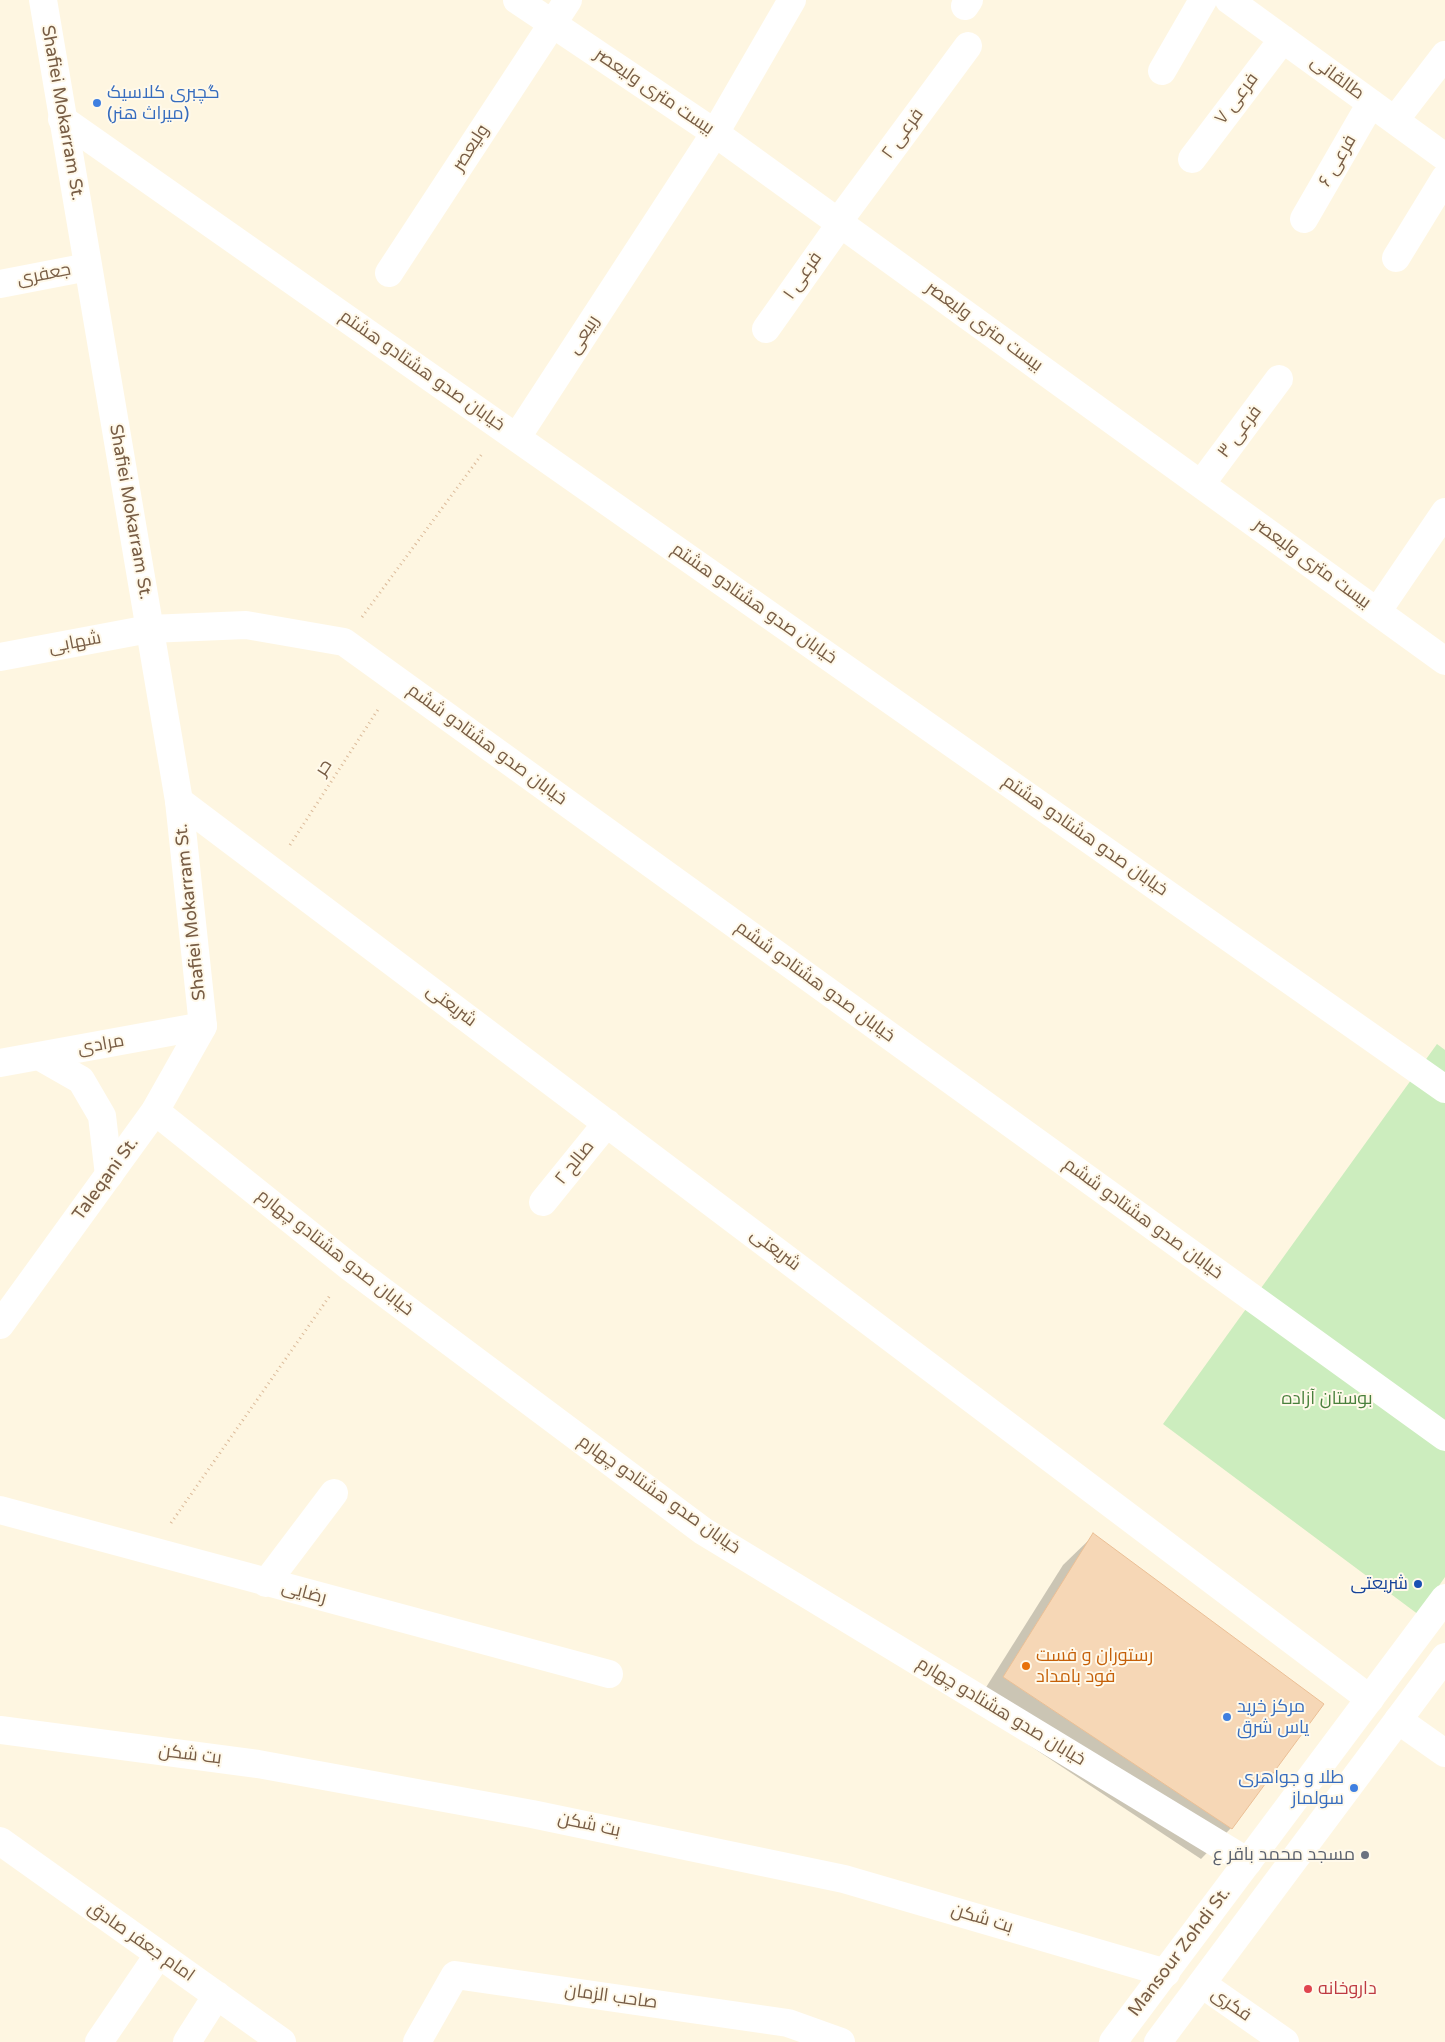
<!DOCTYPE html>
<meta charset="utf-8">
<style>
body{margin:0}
canvas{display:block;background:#fef6e1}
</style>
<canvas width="1445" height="2042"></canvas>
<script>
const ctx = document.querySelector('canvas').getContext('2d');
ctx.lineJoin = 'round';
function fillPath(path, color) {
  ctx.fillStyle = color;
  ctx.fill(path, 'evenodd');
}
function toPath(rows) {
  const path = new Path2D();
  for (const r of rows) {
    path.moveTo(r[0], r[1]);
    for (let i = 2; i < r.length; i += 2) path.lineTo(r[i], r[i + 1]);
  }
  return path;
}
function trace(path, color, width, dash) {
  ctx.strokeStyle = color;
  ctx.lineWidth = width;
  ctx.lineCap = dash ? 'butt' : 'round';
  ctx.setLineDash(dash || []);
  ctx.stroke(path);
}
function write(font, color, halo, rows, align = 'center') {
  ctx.font = font + ' "Varela Round",Cairo,sans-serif';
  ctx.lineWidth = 4;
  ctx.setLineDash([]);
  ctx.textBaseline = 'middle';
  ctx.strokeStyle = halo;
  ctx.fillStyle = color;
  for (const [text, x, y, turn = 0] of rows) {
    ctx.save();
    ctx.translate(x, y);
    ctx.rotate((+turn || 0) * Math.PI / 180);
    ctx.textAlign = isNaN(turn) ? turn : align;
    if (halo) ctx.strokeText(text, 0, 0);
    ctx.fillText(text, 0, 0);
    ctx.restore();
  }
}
const green = toPath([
 [1437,1044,1445,1050,1445,1577,1419,1615,1163,1424]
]);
const shadow = toPath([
 [1094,1535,1231,1828,1201,1859,973,1708,1063,1565]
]);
const building = toPath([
 [1093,1533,1324,1704,1232,1829,1003,1677,1093,1533]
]);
const path = toPath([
 [362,617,482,454],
 [290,845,379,708],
 [171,1523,331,1294]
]);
const minor = toPath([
 [517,0,715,133,1445,661],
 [1229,0,1445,157],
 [965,6,969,0],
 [1162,71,1203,0],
 [62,119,1445,1089],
 [1395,120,1445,55],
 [1192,159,1283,39],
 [1304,219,1371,103],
 [838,222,968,46],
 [1396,258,1445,178],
 [389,273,568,0],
 [0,284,88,267],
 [766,329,841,223],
 [517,437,715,133,792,0],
 [1201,484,1279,379],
 [1377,612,1445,512],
 [0,657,149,629,246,625,344,642,1445,1437],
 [179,801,1370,1699],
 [39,1056,81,1080,102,1116,109,1175],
 [0,1063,203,1026],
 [155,1111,350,1267,703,1531,1248,1862],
 [543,1202,607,1123],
 [0,1510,609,1674],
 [266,1583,334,1493],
 [1398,1720,1445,1753],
 [0,1730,258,1764,532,1814,844,1879,1166,1973],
 [0,1841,282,2042],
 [1202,1984,1285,2042],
 [99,2042,159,1954],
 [187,2042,217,1995],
 [417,2042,455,1975,788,2023,841,2042]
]);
const secondary = toPath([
 [0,1325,155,1111,203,1026,179,801,43,0],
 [1113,2042,1445,1598],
 [1158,2042,1445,1657]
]);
const markers = [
 [97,103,5,"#3f7fe0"],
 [1418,1584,5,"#1a4fb4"],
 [1026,1666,5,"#e8710a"],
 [1227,1717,5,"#3f7fe0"],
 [1354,1788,5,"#3f7fe0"],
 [1365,1855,5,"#6b7280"],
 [1308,1989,5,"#e0444e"]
];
const streetNames = [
 ["طالقانی",1337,78,36],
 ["بیست متری ولیعصر",654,92,34],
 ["فرعی ۷",1237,99,-53],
 ["Shafiei Mokarram St.",62,113,80],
 ["فرعی ۲",903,134,-54],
 ["ولیعصر",471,148,-57],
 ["فرعی ۶",1338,161,-60],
 ["جعفری",44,275,-11],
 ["فرعی ۱",803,276,-55],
 ["بیست متری ولیعصر",984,327,36],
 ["ربیعی",584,335,-57],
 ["خیابان صدو هشتادو هشتم",422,371,35],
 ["فرعی ۳",1240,432,-53],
 ["Shafiei Mokarram St.",130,512,80],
 ["بیست متری ولیعصر",1312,564,36],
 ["خیابان صدو هشتادو هشتم",754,604,35],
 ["شهابی",75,643,-11],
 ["خیابان صدو هشتادو ششم",487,745,36],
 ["حر",324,768,-57],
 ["خیابان صدو هشتادو هشتم",1085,836,35],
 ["Shafiei Mokarram St.",191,912,-96],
 ["خیابان صدو هشتادو ششم",815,982,36],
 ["شریعتی",451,1006,37],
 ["مرادی",101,1045,-10],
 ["صالح ۲",575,1163,-51],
 ["Taleqani St.",106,1179,-54],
 ["خیابان صدو هشتادو ششم",1143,1219,36],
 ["شریعتی",775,1250,37],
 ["خیابان صدو هشتادو چهارم",335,1253,38],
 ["خیابان صدو هشتادو چهارم",659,1495,35],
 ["رضایی",304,1593,15],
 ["خیابان صدو هشتادو چهارم",1001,1712,31],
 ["بت شکن",190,1755,7],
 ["بت شکن",589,1825,12],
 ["بت شکن",982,1919,17],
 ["امام جعفر صادق",141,1942,35],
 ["Mansour Zohdi St.",1180,1952,-53],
 ["صاحب الزمان",611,1997,8],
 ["فکری",1231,2005,35]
];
const shopNames = [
 ["گچبری کلاسیک",107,93],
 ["(میراث هنر)",107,114],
 ["مرکز خرید",1237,1707],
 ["یاس شرق",1237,1728],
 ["طلا و جواهری",1344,1778,"right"],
 ["سولماز",1344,1799,"right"]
];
const parkNames = [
 ["بوستان آزاده",1327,1399]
];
const transitNames = [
 ["شریعتی",1408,1584]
];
const foodNames = [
 ["رستوران و فست",1036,1656],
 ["فود بامداد",1036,1677]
];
const worshipNames = [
 ["مسجد محمد باقر ع",1355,1855]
];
const healthNames = [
 ["داروخانه",1318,1989]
];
fillPath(green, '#ccedbe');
fillPath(shadow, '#0003');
fillPath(building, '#f6d7b6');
trace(building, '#ebbf95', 1);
trace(path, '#dbba99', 3, [1, 4]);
trace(minor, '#fff', 28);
trace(secondary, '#fff', 28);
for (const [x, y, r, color] of markers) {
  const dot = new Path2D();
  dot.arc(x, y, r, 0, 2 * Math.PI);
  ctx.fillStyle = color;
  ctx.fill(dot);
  trace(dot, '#fff9ea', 2);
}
write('18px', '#785d45', '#fff9ea', streetNames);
write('18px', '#366cbe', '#fff9ea', shopNames, 'left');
write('18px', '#49803c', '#fff9ea', parkNames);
write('18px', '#164399', '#fff9ea', transitNames, 'right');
write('18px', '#c56008', '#fff9ea', foodNames, 'left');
write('18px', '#5b616d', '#fff9ea', worshipNames, 'right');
write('18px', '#be3a42', '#fff9ea', healthNames, 'left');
</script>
